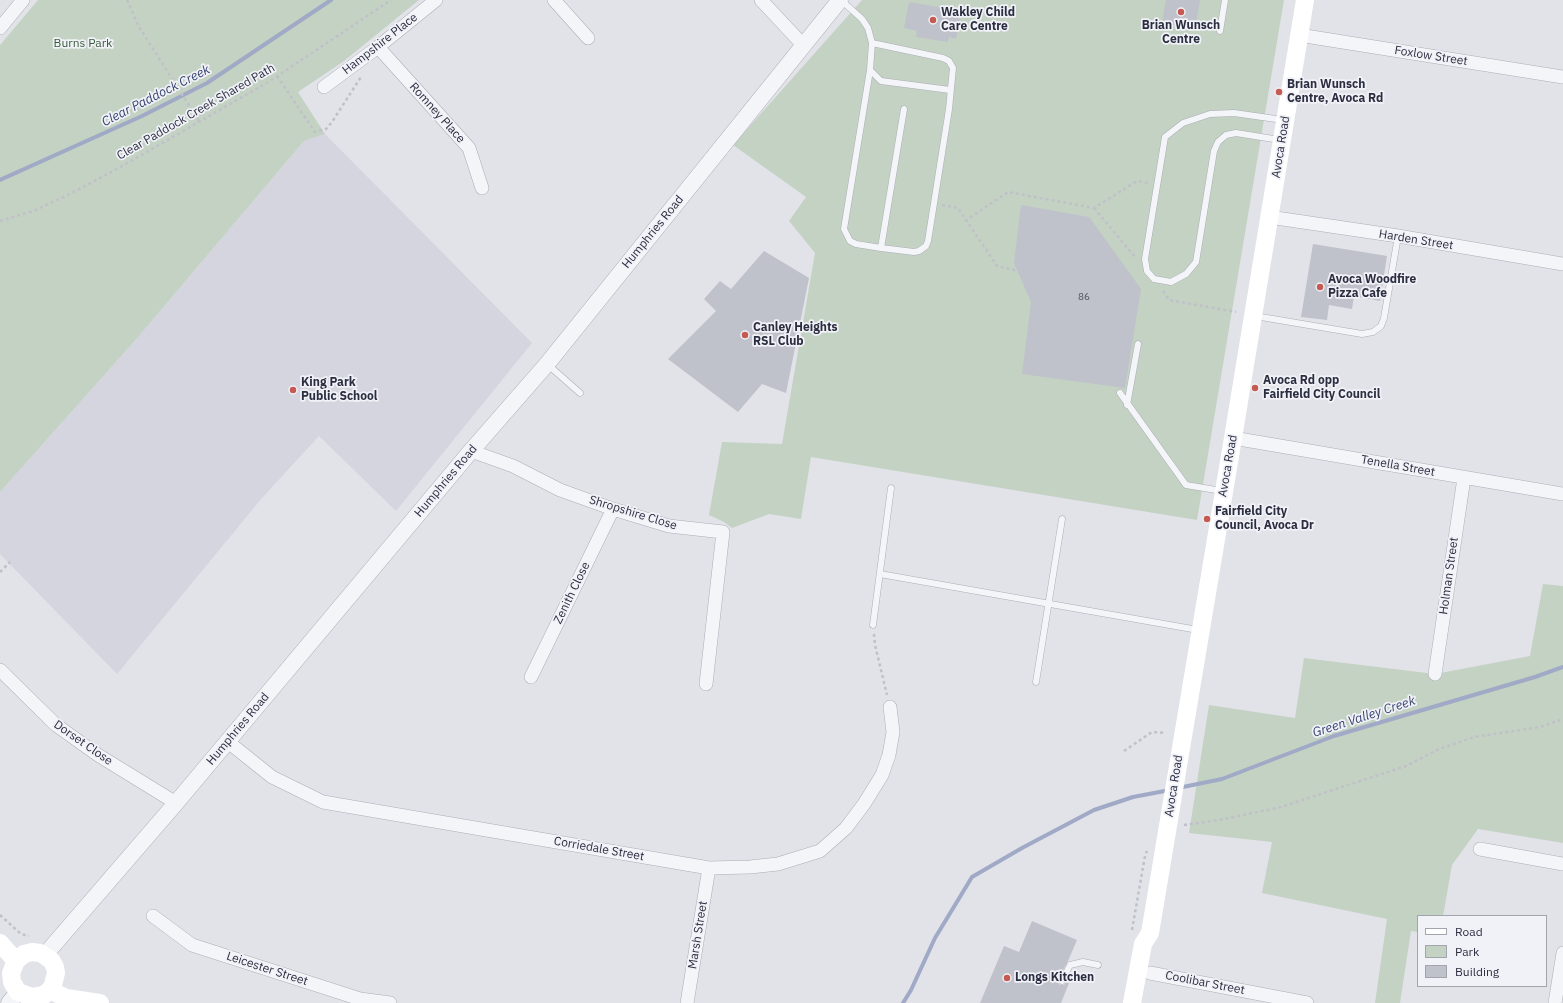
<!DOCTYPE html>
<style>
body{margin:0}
#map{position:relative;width:1563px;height:1003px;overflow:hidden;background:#e2e3e9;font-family:"IBM Plex Sans",sans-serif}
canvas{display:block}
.legend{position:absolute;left:1417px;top:915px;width:130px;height:72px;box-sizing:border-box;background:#f1f2f7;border:1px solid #a2a4ae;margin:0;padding:5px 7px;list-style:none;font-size:12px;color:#2b2e40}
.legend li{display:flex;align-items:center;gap:8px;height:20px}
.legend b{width:20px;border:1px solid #a2a4ae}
</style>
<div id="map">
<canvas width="1563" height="1003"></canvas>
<ul class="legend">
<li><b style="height:5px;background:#fff"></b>Road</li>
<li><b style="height:11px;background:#c4d2c3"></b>Park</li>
<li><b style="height:11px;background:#bfc1cb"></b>Building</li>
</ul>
</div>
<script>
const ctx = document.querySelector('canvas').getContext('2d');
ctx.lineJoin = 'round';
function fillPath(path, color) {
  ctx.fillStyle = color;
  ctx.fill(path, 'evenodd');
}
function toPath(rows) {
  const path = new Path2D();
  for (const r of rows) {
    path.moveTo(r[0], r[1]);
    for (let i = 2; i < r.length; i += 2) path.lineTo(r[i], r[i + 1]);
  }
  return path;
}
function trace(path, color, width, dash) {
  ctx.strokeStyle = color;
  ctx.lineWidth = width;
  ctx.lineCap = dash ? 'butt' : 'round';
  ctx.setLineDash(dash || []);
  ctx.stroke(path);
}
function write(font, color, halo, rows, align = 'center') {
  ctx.font = font + ' "IBM Plex Sans",sans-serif';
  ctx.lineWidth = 3.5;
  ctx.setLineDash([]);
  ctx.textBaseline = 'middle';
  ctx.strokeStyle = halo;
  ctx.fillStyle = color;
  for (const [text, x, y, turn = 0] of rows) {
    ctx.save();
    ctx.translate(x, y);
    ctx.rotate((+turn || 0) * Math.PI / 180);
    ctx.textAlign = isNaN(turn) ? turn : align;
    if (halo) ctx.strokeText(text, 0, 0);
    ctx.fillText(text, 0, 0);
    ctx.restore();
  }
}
const built = toPath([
 [325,134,532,343,396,511,319,436,262,498,117,674,0,554,0,492,139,336,304,141]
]);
const green = toPath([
 [38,0,419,0,344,61,298,92,325,134,304,141,139,336,0,492,0,45],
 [862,0,1284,0,1197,520,811,457,801,519,769,514,732,528,724,522,709,515,722,442,782,444,815,253,789,221,806,197,733,145],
 [1543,584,1563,586,1563,843,1478,829,1452,865,1443,916,1418,916,1418,932,1411,931,1400,1003,1375,1003,1387,919,1262,893,1272,842,1189,833,1209,705,1295,718,1304,658,1435,674,1530,656]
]);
const stream = toPath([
 [0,180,142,116,207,83,331,0],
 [1178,788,1222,779,1334,736,1535,677,1563,667],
 [903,1003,911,990,935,938,972,877,1022,848,1094,810,1133,797,1170,790]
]);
const building = toPath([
 [1166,0,1200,0,1195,29,1162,23],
 [909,2,961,11,956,39,949,37,948,42,916,37,917,31,904,28],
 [1021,205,1089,217,1141,289,1125,388,1022,374,1031,302,1014,263],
 [1313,244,1387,256,1380,301,1354,296,1352,309,1329,305,1327,320,1301,317],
 [764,251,809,278,786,393,762,384,738,412,668,359,716,311,704,299,720,281,731,289],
 [1032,921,1077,940,1068,961,1058,979,1058,983,1060,985,1064,985,1066,982,1069,983,1061,1003,980,1003,1004,946,1019,952]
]);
const path = toPath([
 [127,0,139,27,199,121],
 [277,76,315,132,326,129,332,122,361,77],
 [942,205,958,208,997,266,1018,271],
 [1094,208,1135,257],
 [0,221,33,211,66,196,117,169,270,81,391,0],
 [965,221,1008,192,1094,208,1137,181,1148,183],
 [1163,291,1169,300,1236,312],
 [0,572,10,562],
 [874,634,875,645,887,695],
 [1124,751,1152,732,1166,733],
 [1184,825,1219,820,1281,807,1406,766,1439,749,1474,737,1540,727,1563,719],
 [0,915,21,934,29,936],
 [1132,930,1145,856,1147,851]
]);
const service = toPath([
 [841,0,862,19,868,28,872,43,870,70,844,229,850,241,856,244,881,248,914,252,919,251,926,246,928,241,949,109,953,68,949,61,943,58,872,43],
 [1220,31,1225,0],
 [870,70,881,81,950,90],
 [1280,140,1236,133,1226,135,1218,142,1214,151,1196,262,1186,274,1171,282,1154,279,1147,271,1145,259,1165,137,1183,123,1210,114,1234,113,1283,120],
 [881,248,904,109],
 [1255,316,1362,334,1373,332,1381,326,1384,318,1398,236],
 [547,364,580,393],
 [1120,393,1186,485,1222,491],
 [1127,405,1138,344],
 [880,574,1198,630],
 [873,625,891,488],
 [1036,682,1062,519],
 [1062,981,1070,965,1083,962,1098,965]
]);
const minor = toPath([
 [554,0,588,38],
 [761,0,803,45],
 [0,28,23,0],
 [1299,35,1563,77],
 [378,47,469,148,482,188],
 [324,87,378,47,436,0],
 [1269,217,1398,236,1563,264],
 [1233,438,1563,494],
 [471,451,513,466,560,490,613,509,669,526,723,532,706,684],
 [0,670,56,725,98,755,176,803],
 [1435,674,1464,478],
 [531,677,613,509],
 [227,741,272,777,323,802,709,868,750,867,778,864,820,851,846,828,864,804,882,775,889,755,893,732,890,707],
 [1480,849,1563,864],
 [153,916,192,945,360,999,390,1003],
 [1150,973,1307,1003],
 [687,1003,709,868],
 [1555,1003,1563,953]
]);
const tertiary = toPath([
 [44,956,176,803,471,451,547,364,840,0],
 [9,1003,18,992]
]);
const secondary = toPath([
 [0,943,16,961],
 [32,952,40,953,51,960,55,967,56,973,53,985,50,990,44,995,32,997,18,992,12,982,11,973,16,961,24,954,32,952],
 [50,990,66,998,100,1003],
 [1132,1003,1143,944,1150,933,1233,438,1305,0]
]);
const markers = [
 [1181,12,4,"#c45a51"],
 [933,20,4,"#c45a51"],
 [1279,92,4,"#c45a51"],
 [1320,287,4,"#c45a51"],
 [745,335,4,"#c45a51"],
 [1255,388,4,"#c45a51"],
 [293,390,4,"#c45a51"],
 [1207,519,4,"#c45a51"],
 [1007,978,4,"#c45a51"]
];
const numberNames = [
 ["86",1084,297]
];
const poiNames = [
 ["Wakley Child",941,13],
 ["Care Centre",941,27],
 ["Brian Wunsch",1181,26,"center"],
 ["Centre",1181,40,"center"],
 ["Brian Wunsch",1287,85],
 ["Centre, Avoca Rd",1287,99],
 ["Avoca Woodfire",1328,280],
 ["Pizza Cafe",1328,294],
 ["Canley Heights",753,328],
 ["RSL Club",753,342],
 ["Avoca Rd opp",1263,381],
 ["Fairfield City Council",1263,395],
 ["King Park",301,383],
 ["Public School",301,397],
 ["Fairfield City",1215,512],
 ["Council, Avoca Dr",1215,526],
 ["Longs Kitchen",1015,978]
];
const parkNames = [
 ["Burns Park",83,44]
];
const streetNames = [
 ["Hampshire Place",380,44,-38],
 ["Foxlow Street",1431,56,9],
 ["Clear Paddock Creek Shared Path",196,112,-30],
 ["Romney Place",437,113,48],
 ["Avoca Road",1281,147,-81],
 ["Humphries Road",653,232,-51],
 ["Harden Street",1416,240,9],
 ["Avoca Road",1228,466,-80],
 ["Tenella Street",1398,466,10],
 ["Humphries Road",446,481,-50],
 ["Shropshire Close",633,513,17],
 ["Holman Street",1449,576,-82],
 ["Zenith Close",572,593,-64],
 ["Humphries Road",238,729,-50],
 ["Dorset Close",83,743,35],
 ["Avoca Road",1174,786,-81],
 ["Corriedale Street",599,849,10],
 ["Marsh Street",698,935,-81],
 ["Leicester Street",267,969,18],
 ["Coolibar Street",1205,983,11]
];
const waterNames = [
 ["Clear Paddock Creek",156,96,-27],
 ["Green Valley Creek",1364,717,-18]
];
fillPath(built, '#d4d5de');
fillPath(green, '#c4d2c3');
trace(stream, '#a0a9c6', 4);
fillPath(building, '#bfc1cb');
trace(service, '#abadb6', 7);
trace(minor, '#abadb6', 14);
trace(tertiary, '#abadb6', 17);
trace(path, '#c0c1c8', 2.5, [3, 3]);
trace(service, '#f4f5f8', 6);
trace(minor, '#f4f5f8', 13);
trace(tertiary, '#f4f5f8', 16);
trace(secondary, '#fff', 18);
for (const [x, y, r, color] of markers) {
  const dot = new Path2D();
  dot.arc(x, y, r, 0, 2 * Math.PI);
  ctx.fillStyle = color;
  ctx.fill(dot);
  trace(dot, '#f1f2f7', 1.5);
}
write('10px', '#505363', null, numberNames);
write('bold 12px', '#2b2e40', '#f1f2f7', poiNames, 'left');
write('12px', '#395a3b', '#f1f2f7', parkNames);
write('12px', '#2b2e40', '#f1f2f7', streetNames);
write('italic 13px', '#384471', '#f1f2f7', waterNames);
</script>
